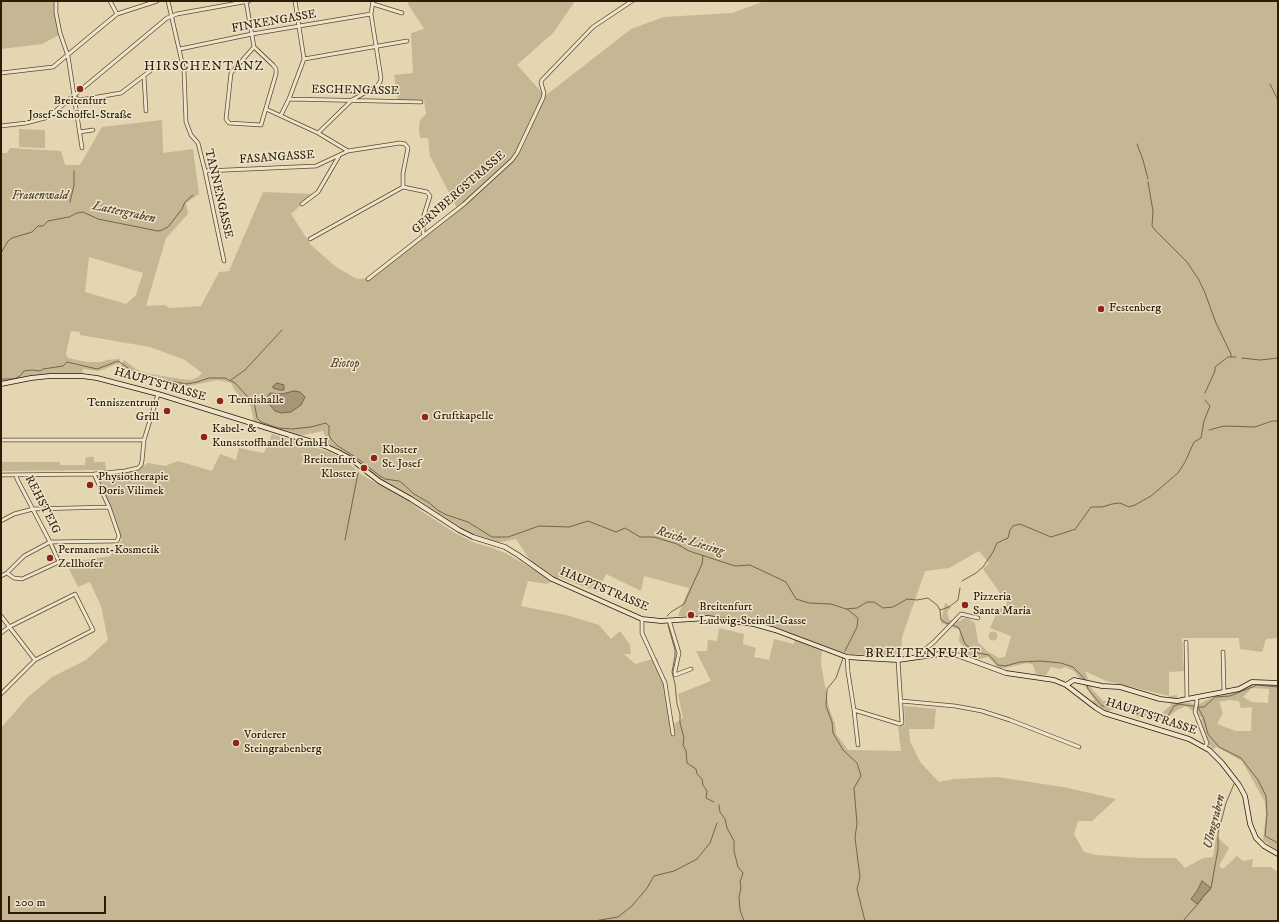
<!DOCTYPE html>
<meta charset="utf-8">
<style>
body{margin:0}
#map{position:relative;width:1279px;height:922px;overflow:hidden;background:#e4d6b1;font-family:"IM FELL DW Pica",serif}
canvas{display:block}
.frame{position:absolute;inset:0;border:2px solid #2e1b05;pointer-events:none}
.scale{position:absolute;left:8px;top:896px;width:98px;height:18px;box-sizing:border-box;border:2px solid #2e1b05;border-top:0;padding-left:5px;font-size:12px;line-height:14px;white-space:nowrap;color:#2e1b05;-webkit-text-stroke:3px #ede4cc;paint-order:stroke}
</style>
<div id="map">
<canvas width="1279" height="922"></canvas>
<div class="frame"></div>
<div class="scale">200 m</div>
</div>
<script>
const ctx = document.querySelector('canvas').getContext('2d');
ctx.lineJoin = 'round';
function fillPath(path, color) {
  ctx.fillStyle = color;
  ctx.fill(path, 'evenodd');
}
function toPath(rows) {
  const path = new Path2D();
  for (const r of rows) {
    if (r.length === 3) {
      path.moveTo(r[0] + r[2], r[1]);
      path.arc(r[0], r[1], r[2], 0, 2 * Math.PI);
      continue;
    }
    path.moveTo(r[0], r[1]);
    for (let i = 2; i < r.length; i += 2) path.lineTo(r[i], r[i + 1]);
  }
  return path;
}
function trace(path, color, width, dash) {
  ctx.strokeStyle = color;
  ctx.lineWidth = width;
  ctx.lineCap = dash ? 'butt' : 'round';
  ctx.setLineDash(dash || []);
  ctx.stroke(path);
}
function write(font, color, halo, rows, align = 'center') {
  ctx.font = font + ' "IM FELL DW Pica",serif';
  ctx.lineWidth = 3;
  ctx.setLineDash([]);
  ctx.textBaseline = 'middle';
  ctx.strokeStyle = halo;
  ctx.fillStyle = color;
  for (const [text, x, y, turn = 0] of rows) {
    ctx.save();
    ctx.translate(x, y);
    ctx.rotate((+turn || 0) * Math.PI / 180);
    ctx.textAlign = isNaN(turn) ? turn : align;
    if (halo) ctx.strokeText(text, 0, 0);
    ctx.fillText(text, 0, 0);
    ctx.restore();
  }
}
const green = toPath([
 [1,1,55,1,54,12,59,35,42,44,1,49],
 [407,1,575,1,553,33,517,65,545,96,631,29,664,17,732,13,765,1,1278,1,1278,648,1277,638,1266,639,1262,652,1240,649,1239,638,1182,638,1184,671,1169,672,1169,696,1177,695,1178,703,1190,703,1197,705,1211,698,1236,692,1253,683,1278,685,1278,851,1263,840,1266,815,1265,802,1242,761,1217,747,1213,749,1210,746,1200,722,1202,718,1186,706,1177,710,1166,719,1156,721,1148,716,1138,718,1131,709,1122,706,1106,712,1098,708,1093,703,1094,699,1075,672,1066,667,1060,669,1051,667,1046,675,1036,674,1033,665,1027,663,1005,668,998,668,988,657,979,659,966,654,967,651,959,641,960,630,941,623,945,603,951,607,947,612,949,620,961,621,962,619,967,618,975,623,978,642,987,651,999,658,1005,657,1011,636,990,628,999,608,1004,609,1007,603,983,569,989,563,979,551,949,568,925,571,902,637,901,656,848,654,822,645,821,664,829,708,835,724,836,734,848,750,901,751,898,727,905,725,904,706,936,709,934,729,909,729,910,741,920,762,939,782,954,779,997,777,1063,787,1116,799,1092,821,1078,821,1074,834,1084,852,1096,855,1140,858,1176,858,1185,868,1203,858,1213,857,1216,836,1229,848,1219,866,1223,869,1237,856,1243,861,1253,859,1252,867,1271,867,1278,872,1278,921,1,921,1,728,27,698,52,677,86,660,108,640,101,606,90,582,78,587,66,563,110,556,122,540,97,476,136,470,148,463,165,466,178,461,212,471,220,454,236,460,239,448,264,453,272,434,329,452,345,460,362,475,379,485,369,472,330,447,323,431,299,436,272,432,255,427,251,407,235,391,231,383,218,380,189,386,179,385,143,377,121,366,124,360,136,369,145,373,181,379,191,380,198,377,202,373,185,360,150,347,80,335,80,332,71,331,66,354,68,358,87,362,102,362,106,360,119,359,120,357,119,365,117,364,99,371,83,369,82,374,50,374,1,382,1,153,7,153,10,148,61,151,65,165,80,165,102,127,162,120,163,153,193,149,199,194,186,203,188,214,166,238,146,306,164,305,170,308,201,306,219,272,229,271,263,192,313,194,291,214,311,245,336,267,357,279,370,278,457,208,430,156,428,138,420,138,419,130,420,120,426,114,424,100,398,100,394,75,413,73,411,33,424,29,408,4],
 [89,257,143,273,136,295,126,304,85,292],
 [412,505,473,535,496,543,516,539,534,566,556,580,559,577,598,592,606,574,641,591,644,576,689,588,678,616,705,616,749,620,795,636,794,644,774,639,769,660,754,657,756,648,743,644,744,634,719,628,717,641,708,640,707,651,696,651,711,681,678,694,683,718,674,724,657,658,635,664,624,654,631,654,630,645,620,631,611,639,599,625,566,615,521,606,528,581,547,584,553,581,507,554,493,548,475,543,455,533],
 [1085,671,1106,681,1169,696,1171,705,1162,713,1141,712,1126,703,1103,701,1092,689],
 [1252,688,1269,689,1268,703,1252,702,1243,697],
 [1229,700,1239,701,1241,708,1252,707,1251,731,1236,731,1217,724,1223,713,1219,702],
 [19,129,45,130,45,148,19,147],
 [86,457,94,457,94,462,105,462,106,470,1,471,1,462,60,462,60,465,85,465],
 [993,636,4.5]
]);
const water = toPath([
 [277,383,284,385,284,390,279,390,273,388,273,386,277,383],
 [294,391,300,392,305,397,301,405,291,412,281,413,275,411,267,401,267,397,270,393,282,394,294,391],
 [1202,881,1211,888,1197,904,1191,899,1197,891,1202,881]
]);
const stream = toPath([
 [1270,84,1278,100],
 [1137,144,1143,160,1148,179],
 [1148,182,1153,211,1152,226,1155,230,1187,262,1199,280,1205,293,1216,323,1231,354,1231,357],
 [70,202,74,185,74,171],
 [1,253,8,241,12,238,32,232,38,226,43,226,48,221,69,217,77,213,83,212,98,219,158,231,162,230,168,227,182,209,185,202,193,195],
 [1242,358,1260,360,1278,358],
 [1,379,14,379,20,376,24,371,32,370,40,371,43,369,63,366,67,362,97,369,118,361,137,374,143,376,186,384,197,382,209,378,225,378,235,383,246,395,254,401,257,418,261,422,278,428,292,429,311,427,326,423,329,426,329,435,331,439,338,446,357,458,380,476,385,479,399,481,402,483,414,494,428,502,439,511,447,515,468,522,492,537,508,537,539,526,569,527,588,521,616,532,625,528,640,537,654,537,677,544,689,551,735,566,750,565,786,582,796,599,809,603,831,604,846,609,857,608,867,602,874,602,883,608,893,607,907,599,917,600,928,598,937,605,940,610,941,620,946,623,950,624],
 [231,380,245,370,282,330],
 [1205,393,1215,371,1215,367,1228,357,1236,357],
 [1209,430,1224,426,1255,427,1272,421,1278,421],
 [1076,528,1091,507,1102,507,1112,504,1120,503,1129,507,1135,505,1151,496,1178,473,1185,462,1194,442,1201,438,1204,421,1210,406,1205,400],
 [345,540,358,473],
 [962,581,976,573,983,567,993,552,997,543,1008,538,1010,530,1013,526,1020,524,1051,537,1076,529],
 [940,610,949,607,958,600,960,588],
 [667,616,671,612,684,604,702,564,703,556],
 [668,625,675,650,675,656,672,672,675,684,677,704,680,714,680,723,684,738,683,745,686,751,687,763,696,769,697,774,702,779,703,785,707,791,706,798,714,802],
 [953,625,959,628,965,644,978,653,989,655,998,665,1005,666,1020,662,1041,661,1061,663,1073,667,1081,675,1086,681],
 [845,651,857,627,858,618,847,609],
 [843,658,836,678,827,689,826,706,832,722,833,733,843,750,857,763,861,776,854,788,857,823,855,838,860,877,857,889,865,921],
 [1087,685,1088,689,1102,706,1127,708,1144,717,1168,716,1174,706,1179,704,1198,707,1204,707,1215,697,1230,696,1257,685,1278,687],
 [1198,707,1204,719,1208,734,1219,747,1241,758,1258,780,1266,796,1267,814,1265,836,1278,843],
 [719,805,720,812,725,819,727,828,734,841,734,851,738,867,743,873,740,882,741,888,739,897,740,910,744,921],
 [1205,895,1211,888,1218,849,1218,833,1226,803,1234,784],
 [594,921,618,917,632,906,647,888,654,876,674,871,697,859,710,843,717,823],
 [1183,921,1202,899]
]);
const street = toPath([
 [56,1,56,13,60,33,68,56,82,148],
 [110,1,117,14],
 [168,1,184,71,186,122,191,135,198,143,205,171,224,261],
 [246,1,254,47,231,73,226,119,229,123,261,125,276,74,276,69,273,65,254,47],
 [373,4,402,13],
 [180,49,252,34,371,14],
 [304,59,407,41],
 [1,73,53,67,117,14,157,1],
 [144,76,146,111],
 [74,97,80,100,121,93,150,71],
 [289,99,421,102],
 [266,109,318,133,348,151,400,143,405,144,408,148,403,173,403,187,427,192,430,196,424,215,423,233,425,235],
 [281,115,289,99,304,59,295,1],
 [1,126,26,123,45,118,53,113,167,18,177,14,249,1],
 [79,132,93,130],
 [318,133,352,100,377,86,380,82,381,78,371,14,373,1],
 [205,171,316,166,348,151],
 [302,204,318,192,339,156],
 [310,239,403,187],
 [368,279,464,204,512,160,517,153,543,98,544,93,541,83,542,80,593,27,632,1],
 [1,440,144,440],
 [1,475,94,474,125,471,138,468,141,465,142,461,144,440,158,394],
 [16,475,17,479,50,542,59,562,62,565],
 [1,521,14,514,33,509,109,507],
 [7,573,14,578,22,579,59,562],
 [1,576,7,573,24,556,50,542,117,541,119,536,109,507,94,474],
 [1,616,35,660],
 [642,619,642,633,665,683,673,734],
 [669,620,679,653,675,671,675,675,691,669],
 [1,633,9,627,75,594,93,630,35,660,1,694],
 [1186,642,1187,699],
 [1223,652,1224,692],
 [922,656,923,651,934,642,961,614,978,618],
 [847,657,848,672,854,710,858,745],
 [1196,697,1197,701,1195,712,1207,743,1205,747],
 [901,701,955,706,982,711,1010,720,1079,747],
 [854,710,900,724,902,723,898,660]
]);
const secondary = toPath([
 [1,384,31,378,50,376,82,376,97,378,158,394,325,446,338,452,351,459,379,481,411,499,459,530,473,537,505,547,518,555,552,579,642,619,661,621,708,618,754,624,775,630,847,657,862,658,898,660,940,654,957,655,1006,673,1054,680,1066,685,1096,708,1104,713,1189,739,1209,750,1222,763,1239,785,1245,796,1250,824,1256,838,1264,846,1278,854],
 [1066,685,1074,680,1102,686,1120,687,1160,699,1177,701,1239,689,1252,682,1278,683]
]);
const markers = [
 [80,89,4,"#8f2418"],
 [1101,309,4,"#8f2418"],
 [220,401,4,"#8f2418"],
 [167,411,4,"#8f2418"],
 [425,417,4,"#8f2418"],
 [204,437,4,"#8f2418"],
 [374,458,4,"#8f2418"],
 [364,468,4,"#8f2418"],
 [90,485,4,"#8f2418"],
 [50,558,4,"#8f2418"],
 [965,605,4,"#8f2418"],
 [691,615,4,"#8f2418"],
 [236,743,4,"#8f2418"]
];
const streetNames = [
 ["FINKENGASSE",274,22,-10],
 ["ESCHENGASSE",355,91,1],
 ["FASANGASSE",277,158,-4],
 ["GERNBERGSTRASSE",459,193,-41],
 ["TANNENGASSE",218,194,77],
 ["HAUPTSTRASSE",160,385,16],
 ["REHSTEIG",42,505,63],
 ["HAUPTSTRASSE",604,590,23],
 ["HAUPTSTRASSE",1151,717,18]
];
const poiNames = [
 ["Breitenfurt",80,102,"center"],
 ["Josef-Schöffel-Straße",80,116,"center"],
 ["Festenberg",1109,309],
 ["Tennishalle",228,401],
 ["Tenniszentrum",159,404,"right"],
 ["Grill",159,418,"right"],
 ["Gruftkapelle",433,417],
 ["Kabel- &",212,430],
 ["Kunststoffhandel GmbH",212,444],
 ["Kloster",382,451],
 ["St. Josef",382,465],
 ["Breitenfurt",356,461,"right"],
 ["Kloster",356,475,"right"],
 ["Physiotherapie",98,478],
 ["Doris Vilimek",98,492],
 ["Permanent-Kosmetik",58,551],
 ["Zellhofer",58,565],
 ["Pizzeria",973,598],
 ["Santa Maria",973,612],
 ["Breitenfurt",699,608],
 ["Ludwig-Steindl-Gasse",699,622],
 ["Vorderer",244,736],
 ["Steingrabenberg",244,750]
];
const parkNames = [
 ["Frauenwald",40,197],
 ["Biotop",345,365]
];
const neighbourhoodNames = [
 ["HIRSCHENTANZ",204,67]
];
const waterNames = [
 ["Lattergraben",124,213,12],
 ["Reiche Liesing",690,542,18],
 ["Ulmgraben",1215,822,-76]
];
const quarterNames = [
 ["BREITENFURT",923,654]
];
fillPath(green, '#c5b694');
fillPath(water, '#a69677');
trace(water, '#766549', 1);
trace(stream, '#766549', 1);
trace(street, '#5c4a30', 4.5);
trace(secondary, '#2e1b05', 5.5);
trace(street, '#ede4cc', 3);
trace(secondary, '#ede4cc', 4);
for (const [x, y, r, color] of markers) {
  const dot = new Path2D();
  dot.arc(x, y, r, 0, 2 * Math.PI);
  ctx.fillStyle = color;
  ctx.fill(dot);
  trace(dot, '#ede4cc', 1.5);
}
write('12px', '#2e1b05', '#ede4cc', streetNames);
write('12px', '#2e1b05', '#ede4cc', poiNames, 'left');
write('italic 12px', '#5b4a30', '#ede4cc', parkNames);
ctx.letterSpacing = '1px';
write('13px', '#2e1b05', '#ede4cc', neighbourhoodNames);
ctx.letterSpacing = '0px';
write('italic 13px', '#58462d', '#ede4cc', waterNames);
ctx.letterSpacing = '1px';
write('14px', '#2e1b05', '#ede4cc', quarterNames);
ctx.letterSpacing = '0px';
</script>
